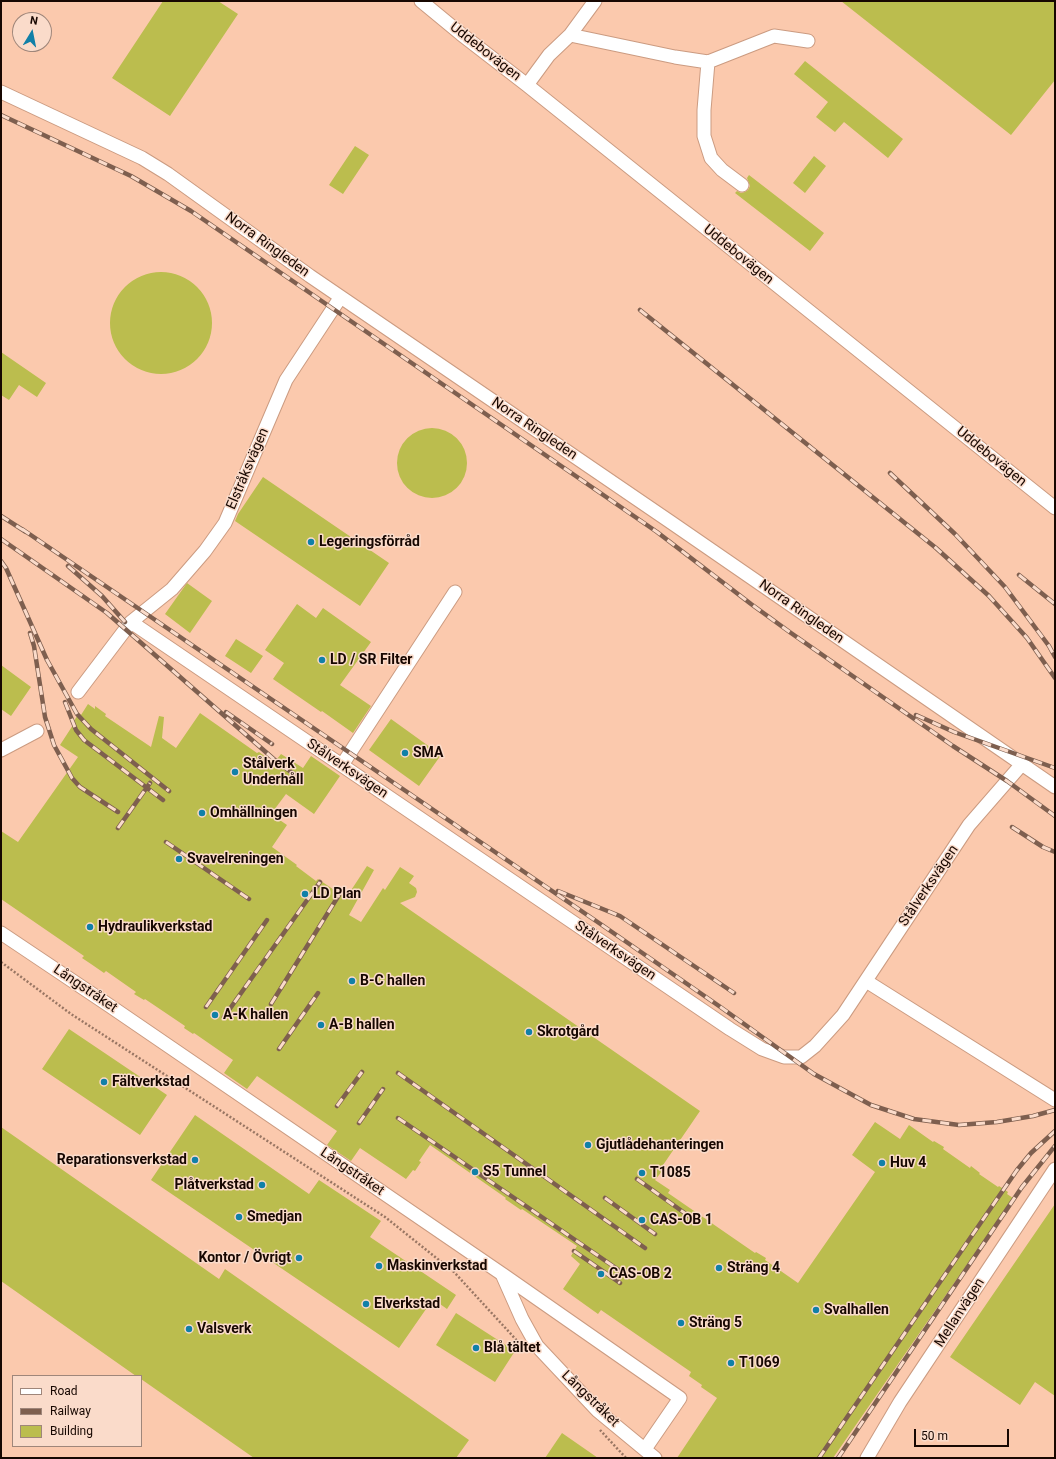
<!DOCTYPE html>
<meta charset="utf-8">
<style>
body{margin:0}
#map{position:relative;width:1056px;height:1459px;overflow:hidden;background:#fbc9ad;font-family:Roboto,sans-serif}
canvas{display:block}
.frame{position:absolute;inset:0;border:2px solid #170701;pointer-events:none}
.legend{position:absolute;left:12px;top:1375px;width:130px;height:72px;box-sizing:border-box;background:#fadbca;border:1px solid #9f867a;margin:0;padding:5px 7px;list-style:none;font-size:12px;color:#170701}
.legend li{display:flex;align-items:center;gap:8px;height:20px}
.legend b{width:20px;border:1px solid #9f867a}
.north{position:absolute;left:12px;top:12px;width:40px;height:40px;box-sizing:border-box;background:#fadbca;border:1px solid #9f867a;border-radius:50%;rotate:10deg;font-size:11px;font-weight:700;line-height:16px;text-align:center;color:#170701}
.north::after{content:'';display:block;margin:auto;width:14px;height:18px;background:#1180a8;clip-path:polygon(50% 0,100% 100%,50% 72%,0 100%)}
.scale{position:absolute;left:914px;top:1429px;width:95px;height:18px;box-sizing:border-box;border:2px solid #170701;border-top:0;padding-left:5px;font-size:12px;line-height:14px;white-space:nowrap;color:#170701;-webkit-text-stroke:3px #fadbca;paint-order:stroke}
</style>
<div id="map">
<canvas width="1056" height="1459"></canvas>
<div class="frame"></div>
<ul class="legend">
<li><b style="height:5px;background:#fff"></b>Road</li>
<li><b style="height:5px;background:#7e5f4f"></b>Railway</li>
<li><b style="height:11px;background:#bbbd4e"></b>Building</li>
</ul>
<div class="north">N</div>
<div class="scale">50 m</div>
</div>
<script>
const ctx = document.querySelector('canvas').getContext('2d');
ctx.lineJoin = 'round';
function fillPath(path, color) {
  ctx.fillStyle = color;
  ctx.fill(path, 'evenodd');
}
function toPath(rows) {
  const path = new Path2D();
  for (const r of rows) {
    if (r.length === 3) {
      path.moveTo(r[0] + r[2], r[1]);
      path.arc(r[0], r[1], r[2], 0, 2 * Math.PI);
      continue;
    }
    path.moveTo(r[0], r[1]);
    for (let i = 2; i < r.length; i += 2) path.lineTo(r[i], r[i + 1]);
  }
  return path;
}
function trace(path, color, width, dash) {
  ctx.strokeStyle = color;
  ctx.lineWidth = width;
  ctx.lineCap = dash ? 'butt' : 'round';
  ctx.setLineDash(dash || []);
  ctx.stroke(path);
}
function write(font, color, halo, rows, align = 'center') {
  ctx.font = font + ' Roboto,sans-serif';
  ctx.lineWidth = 3;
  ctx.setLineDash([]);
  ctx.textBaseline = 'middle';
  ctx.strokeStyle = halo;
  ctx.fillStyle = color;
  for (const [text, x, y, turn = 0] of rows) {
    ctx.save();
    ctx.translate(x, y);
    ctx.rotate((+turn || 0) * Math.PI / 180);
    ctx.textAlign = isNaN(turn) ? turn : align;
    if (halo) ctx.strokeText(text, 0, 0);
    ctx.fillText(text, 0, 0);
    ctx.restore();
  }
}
const building = toPath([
 [163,1,218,1,238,14,170,116,112,78],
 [841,1,1055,1,1055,80,1011,135],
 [805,61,903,139,888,158,844,122,835,132,816,117,828,102,794,74],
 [355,146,369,155,343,194,329,185],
 [814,156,826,166,805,193,793,183],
 [749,175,824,233,810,251,735,193,737,191,741,193,745,192,748,190,750,186,747,178],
 [161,323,51],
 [1,352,46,383,37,397,19,385,9,400,1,395],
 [432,463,35],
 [263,477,389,563,360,606,235,521,238,514],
 [187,583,212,601,190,633,165,614],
 [297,604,316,618,323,608,371,642,340,685,371,706,353,733,322,711,321,712,273,679,284,663,265,650],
 [236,639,263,656,251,673,225,656],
 [1,665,31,687,11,716,1,709],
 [88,704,95,709,95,706,106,714,105,716,151,747,159,716,164,717,162,738,176,748,200,713,257,753,259,752,274,763,281,754,303,768,311,756,340,776,314,814,286,794,271,814,287,825,272,847,297,865,296,866,316,881,318,879,346,898,367,866,374,870,349,915,361,922,383,888,385,890,400,867,414,876,409,883,416,888,417,892,415,897,400,903,700,1111,661,1168,663,1170,655,1180,670,1190,668,1193,755,1253,756,1252,766,1258,765,1260,798,1283,875,1172,852,1155,875,1122,900,1139,909,1125,933,1142,934,1141,944,1147,943,1149,970,1168,971,1166,980,1173,979,1174,998,1187,999,1186,1008,1192,1007,1194,1013,1198,833,1458,677,1458,717,1398,701,1387,702,1385,689,1376,691,1372,601,1310,598,1314,563,1289,580,1264,571,1256,577,1246,522,1209,521,1210,505,1199,506,1198,430,1145,419,1161,421,1162,415,1171,413,1170,406,1179,360,1148,351,1161,327,1145,337,1131,257,1076,247,1089,224,1073,233,1060,194,1033,193,1034,184,1028,185,1026,145,999,144,1000,134,994,136,992,106,971,104,973,91,964,82,958,84,956,1,899,1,831,18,842,78,757,60,745,73,725,72,724,79,713,81,715],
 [391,719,441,755,419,786,369,750],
 [69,1029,167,1095,140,1135,42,1069],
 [195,1115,309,1194,319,1180,381,1221,370,1237,456,1295,447,1309,433,1299,399,1348,151,1180],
 [1,1127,219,1279,225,1269,469,1440,456,1458,254,1458,141,1379,141,1376,136,1376,1,1281],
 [1055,1204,1055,1396,1035,1382,1020,1405,950,1357],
 [456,1313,515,1351,495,1382,436,1345],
 [562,1433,598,1458,545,1458]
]);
const path = toPath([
 [1,962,71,1014,385,1217,454,1272,521,1345],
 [600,1430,626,1458]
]);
const minor = toPath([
 [421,1,461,34,527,85,1055,508],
 [570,35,675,57,708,62,774,36,808,41],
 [708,62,704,110,704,136,711,158,722,170,742,185],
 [527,85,549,55,570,35,595,1],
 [1,92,142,158,168,174,310,276,672,523,1055,787],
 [131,622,730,1029,762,1049,784,1057,801,1057,815,1046,843,1015,969,825,1022,764],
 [78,692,131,622,172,589,205,551,225,523,286,380,340,298],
 [1,750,37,731],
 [342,765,455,592],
 [1,933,110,1006,502,1274,522,1319,537,1346,598,1411,655,1458],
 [866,981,1055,1100],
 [502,1274,680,1398,645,1449],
 [867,1458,900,1402,1055,1169]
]);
const rail = toPath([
 [1,115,131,176,191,211,657,532,751,604,791,633,953,746,1007,781,1055,816],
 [640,310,936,548,989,596,1027,638,1055,678],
 [890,473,955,534,1005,587,1049,646,1055,657],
 [1,516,26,532],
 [22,529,599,923,719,1006,814,1074,871,1105,914,1119,959,1125,997,1122,1033,1116,1055,1110],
 [1,539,107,613,276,761,295,775],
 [1,561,6,568,47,660,77,714,91,729,169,791],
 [68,566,102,596,125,622],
 [1019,575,1055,604],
 [30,633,34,646,45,717,54,745,72,778,80,787,118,812],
 [65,702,76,730,84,740,163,800],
 [226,712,272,744],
 [916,715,954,732,1055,768],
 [1012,827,1043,847,1055,852],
 [118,828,150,783],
 [166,842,249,899],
 [558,891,620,916,734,993],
 [271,1004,339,895],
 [206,1007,267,920],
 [224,1017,320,882],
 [279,1049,318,993],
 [398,1073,645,1248],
 [337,1106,362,1072],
 [398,1118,626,1275],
 [359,1123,383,1089],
 [637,1179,693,1219],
 [605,1198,655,1234],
 [574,1251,620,1283],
 [819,1458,1017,1170,1031,1153,1055,1131],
 [838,1458,1022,1187,1055,1146]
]);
const markers = [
 [311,542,4,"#1180a8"],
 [322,660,4,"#1180a8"],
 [405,753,4,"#1180a8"],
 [235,772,4,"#1180a8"],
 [202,813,4,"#1180a8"],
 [179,859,4,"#1180a8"],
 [305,894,4,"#1180a8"],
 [90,927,4,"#1180a8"],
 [352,981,4,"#1180a8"],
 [215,1015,4,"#1180a8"],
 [321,1025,4,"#1180a8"],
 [529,1032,4,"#1180a8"],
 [104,1082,4,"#1180a8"],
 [588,1145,4,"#1180a8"],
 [195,1160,4,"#1180a8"],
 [882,1163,4,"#1180a8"],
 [475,1172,4,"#1180a8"],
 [642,1173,4,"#1180a8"],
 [262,1185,4,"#1180a8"],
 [239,1217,4,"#1180a8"],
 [642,1220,4,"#1180a8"],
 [299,1258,4,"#1180a8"],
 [379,1266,4,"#1180a8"],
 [719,1268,4,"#1180a8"],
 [601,1274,4,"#1180a8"],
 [366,1304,4,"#1180a8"],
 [816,1310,4,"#1180a8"],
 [681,1323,4,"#1180a8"],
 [189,1329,4,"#1180a8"],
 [476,1348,4,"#1180a8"],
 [731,1363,4,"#1180a8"]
];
const streetNames = [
 ["Uddebovägen",485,52,38],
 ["Norra Ringleden",267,245,36],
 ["Uddebovägen",738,255,39],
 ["Norra Ringleden",534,429,34],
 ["Uddebovägen",991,457,39],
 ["Elstråksvägen",248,469,-67],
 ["Norra Ringleden",801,612,35],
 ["Stålverksvägen",347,769,34],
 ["Stålverksvägen",929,886,-56],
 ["Stålverksvägen",615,951,34],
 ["Långstråket",85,989,34],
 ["Långstråket",352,1172,34],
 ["Mellanvägen",960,1313,-57],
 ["Långstråket",590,1399,44]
];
const poiNames = [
 ["Legeringsförråd",319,542],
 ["LD / SR Filter",330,660],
 ["SMA",413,753],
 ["Stålverk",243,764],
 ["Underhåll",243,780],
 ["Omhällningen",210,813],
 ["Svavelreningen",187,859],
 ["LD Plan",313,894],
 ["Hydraulikverkstad",98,927],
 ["B-C hallen",360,981],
 ["A-K hallen",223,1015],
 ["A-B hallen",329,1025],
 ["Skrotgård",537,1032],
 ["Fältverkstad",112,1082],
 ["Gjutlådehanteringen",596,1145],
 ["Reparationsverkstad",187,1160,"right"],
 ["Huv 4",890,1163],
 ["S5 Tunnel",483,1172],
 ["T1085",650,1173],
 ["Plåtverkstad",254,1185,"right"],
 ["Smedjan",247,1217],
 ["CAS-OB 1",650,1220],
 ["Kontor / Övrigt",291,1258,"right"],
 ["Maskinverkstad",387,1266],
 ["Sträng 4",727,1268],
 ["CAS-OB 2",609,1274],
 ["Elverkstad",374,1304],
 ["Svalhallen",824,1310],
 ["Sträng 5",689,1323],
 ["Valsverk",197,1329],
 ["Blå tältet",484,1348],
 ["T1069",739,1363]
];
fillPath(building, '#bbbd4e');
trace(minor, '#cb9b81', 15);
trace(path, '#997663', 2.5, [2, 2]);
trace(minor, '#fff', 13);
trace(rail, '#7e5f4f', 4.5);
trace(rail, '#fadbca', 3, [9]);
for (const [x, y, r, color] of markers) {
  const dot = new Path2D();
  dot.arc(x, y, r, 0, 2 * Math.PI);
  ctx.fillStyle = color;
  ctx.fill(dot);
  trace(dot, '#fadbca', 1.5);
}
write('14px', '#170701', '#fadbca', streetNames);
write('bold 14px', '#170701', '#fadbca', poiNames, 'left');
</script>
